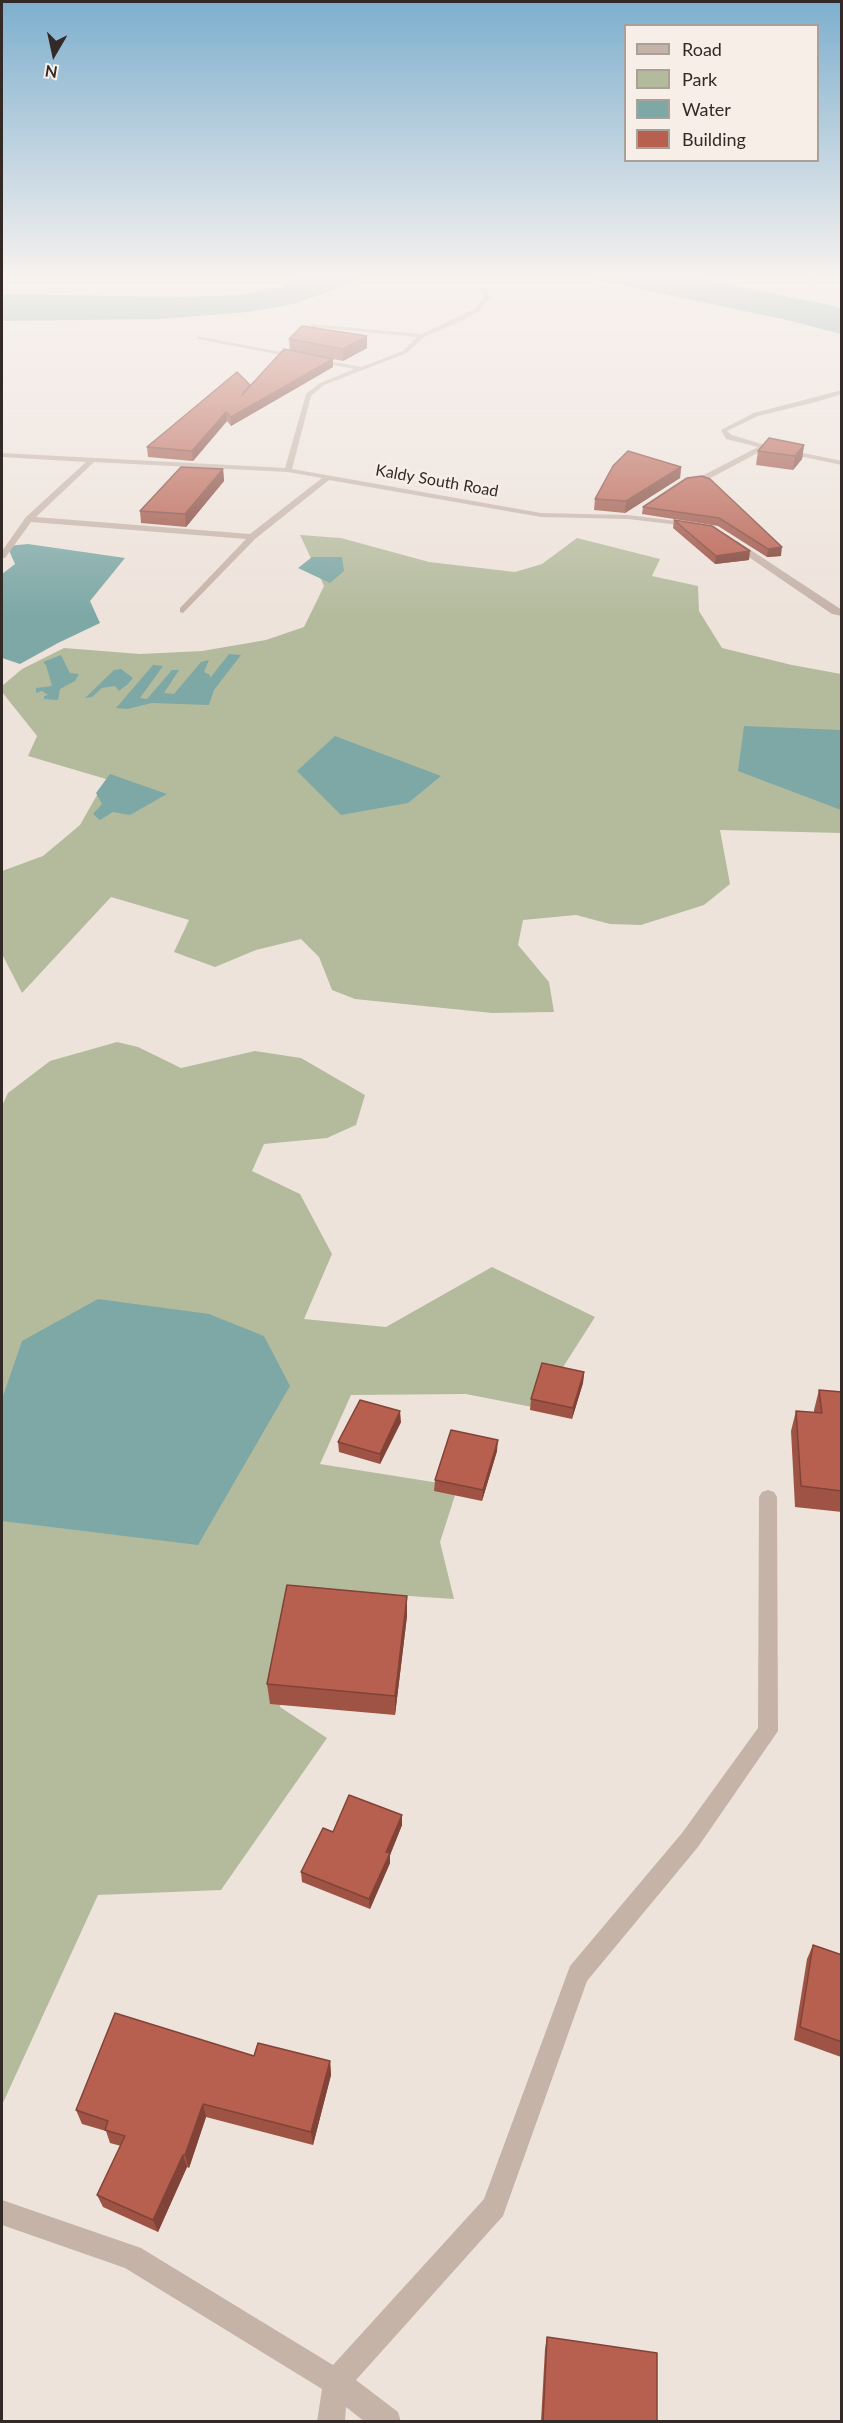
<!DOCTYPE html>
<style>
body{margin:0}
#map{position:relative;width:843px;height:2423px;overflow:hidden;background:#eee3db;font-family:Lato,sans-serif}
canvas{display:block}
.frame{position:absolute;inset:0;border:3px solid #332a27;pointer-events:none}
.legend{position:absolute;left:624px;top:24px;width:195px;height:138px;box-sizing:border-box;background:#f7eee7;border:2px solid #a9a09a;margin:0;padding:8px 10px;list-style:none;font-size:18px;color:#332a27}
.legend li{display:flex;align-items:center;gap:12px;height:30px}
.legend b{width:30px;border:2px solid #a9a09a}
.north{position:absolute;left:24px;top:24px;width:60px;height:60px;-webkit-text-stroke:4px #f7eee7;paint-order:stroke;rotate:189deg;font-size:16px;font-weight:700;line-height:24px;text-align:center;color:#332a27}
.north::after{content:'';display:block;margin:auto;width:21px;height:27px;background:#332a27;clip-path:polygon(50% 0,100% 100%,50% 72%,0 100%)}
</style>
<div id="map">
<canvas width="843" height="2423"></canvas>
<div class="frame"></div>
<ul class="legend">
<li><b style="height:8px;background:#c5b3a8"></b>Road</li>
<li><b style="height:16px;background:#b4bb9d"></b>Park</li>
<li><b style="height:16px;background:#7da8a6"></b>Water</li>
<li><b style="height:16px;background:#b86050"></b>Building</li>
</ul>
<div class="north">N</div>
</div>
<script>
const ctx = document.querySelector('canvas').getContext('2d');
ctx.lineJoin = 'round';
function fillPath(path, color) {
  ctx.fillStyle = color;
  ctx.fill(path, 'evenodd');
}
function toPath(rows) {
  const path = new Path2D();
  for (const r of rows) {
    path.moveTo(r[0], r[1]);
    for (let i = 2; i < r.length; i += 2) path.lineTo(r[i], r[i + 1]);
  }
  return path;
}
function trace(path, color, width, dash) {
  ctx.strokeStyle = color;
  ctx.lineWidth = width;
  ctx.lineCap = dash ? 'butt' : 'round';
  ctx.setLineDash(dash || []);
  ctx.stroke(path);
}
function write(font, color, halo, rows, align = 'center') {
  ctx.font = font + ' Lato,sans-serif';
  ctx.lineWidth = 5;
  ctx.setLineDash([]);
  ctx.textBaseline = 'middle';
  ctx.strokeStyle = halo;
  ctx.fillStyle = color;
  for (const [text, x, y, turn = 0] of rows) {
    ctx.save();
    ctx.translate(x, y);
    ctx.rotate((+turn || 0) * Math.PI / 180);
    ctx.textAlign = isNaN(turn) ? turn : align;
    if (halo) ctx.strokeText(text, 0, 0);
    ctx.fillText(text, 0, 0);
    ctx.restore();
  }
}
const green = toPath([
 [300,535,341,538,429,562,515,572,542,564,577,538,660,559,652,576,698,586,699,611,722,648,792,665,841,674,841,833,720,830,730,884,704,905,641,925,610,924,576,915,523,920,518,945,549,982,554,1012,492,1013,355,999,332,990,319,957,301,939,256,950,215,967,174,952,189,920,111,897,22,993,2,954,2,871,43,856,80,825,106,779,28,756,37,736,2,692,2,686,22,669,64,648,140,654,202,651,266,640,304,627,324,586],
 [117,1042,138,1047,181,1068,255,1051,301,1058,365,1095,356,1125,327,1138,264,1144,252,1171,300,1194,332,1254,304,1319,386,1327,492,1267,595,1317,537,1408,466,1394,351,1395,320,1464,458,1486,440,1542,454,1599,303,1589,280,1707,327,1738,221,1890,98,1895,2,2105,2,1106,8,1093,50,1061]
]);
const water = toPath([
 [302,276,364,276,348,285,293,304,248,312,161,319,2,321,2,294,6,294,180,297,240,295,281,287],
 [578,276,685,276,830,305,841,308,841,334,787,320],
 [28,544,125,558,90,601,100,623,58,643,20,664,2,658,2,574,15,564,7,546],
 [312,557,342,557,344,571,330,583,298,568],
 [229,654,241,655,214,690,209,705,152,703,127,709,116,708,153,665,163,666,140,698,147,699,172,670,179,670,164,693,174,694,201,662,209,660,204,672,210,675,210,678],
 [61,655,70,673,79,674,75,681,60,689,58,700,44,699,44,696,48,695,42,691,36,693,36,688,52,686,46,665,43,662],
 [121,669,133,678,128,684,119,691,115,686,102,688,92,697,85,698,114,670],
 [744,726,841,730,841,810,738,771],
 [335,736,441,776,408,803,341,815,297,771],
 [110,774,167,794,130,815,113,812,100,820,93,814,102,804,96,793],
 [98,1299,209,1314,264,1336,290,1386,198,1545,2,1521,2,1399,22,1341]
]);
const street = toPath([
 [816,276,824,276,808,284,803,283,816,276],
 [482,287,486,287,490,297,479,311,460,322,424,337,407,353,324,385,311,396,292,469,541,513,628,515,693,523,696,523,696,527,628,519,541,517,329,480,255,539,183,613,180,612,180,608,246,539,31,522,5,558,2,558,2,551,26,517,86,462,2,457,2,453,285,468,306,394,320,383,354,369,198,339,196,336,361,367,403,351,417,337,312,327,310,324,421,334,475,309,484,297,482,287],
 [94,462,288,472,322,478,250,534,36,517,94,462],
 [842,390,842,394,816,402,758,416,727,431,732,435,765,445,842,461,842,465,765,449,705,481,687,484,683,482,700,477,758,447,726,439,721,430,754,413,842,390],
 [731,541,737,541,842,610,842,616,832,614,731,545,731,541],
 [768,1490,774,1492,777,1497,778,1731,698,1847,587,1981,503,2216,356,2380,398,2412,401,2422,365,2422,346,2407,345,2422,317,2422,322,2389,125,2268,2,2225,2,2200,141,2248,333,2365,484,2199,570,1966,682,1833,758,1728,759,1497,762,1492,768,1490]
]);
const wall = toPath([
 [289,339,367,348,343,361,333,359,333,367,231,426,227,421,193,461,148,457,147,447,250,385,290,351],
 [804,445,802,459,793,470,756,465,758,451],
 [681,467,680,478,625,513,594,510,595,499],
 [223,469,224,481,186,527,141,523,140,511],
 [687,478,781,556,767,557,718,526,642,514,643,507],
 [674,520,749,560,715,564,673,528],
 [584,1372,583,1383,572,1419,530,1410,531,1399],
 [819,1390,842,1392,842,1512,795,1507,791,1431,796,1411,814,1413,814,1410],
 [401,1422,380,1464,339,1452,338,1442],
 [497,1451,482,1501,434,1491,435,1480],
 [407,1616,395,1715,270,1704,267,1684],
 [402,1815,402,1825,390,1855,390,1863,370,1909,302,1882,301,1872,333,1832],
 [813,1945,842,1955,841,2057,794,2040,807,1959],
 [254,2056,330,2061,331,2075,313,2145,206,2117,189,2168,187,2167,158,2232,103,2207,97,2195,121,2146,110,2143,106,2131,82,2124,76,2110],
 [547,2337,657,2421,541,2421,545,2349]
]);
const shadedWall = toPath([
 [367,336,367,348,343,361,343,349],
 [333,359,333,367,231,426,231,417],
 [226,412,227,421,193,461,192,451],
 [804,445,802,459,793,470,795,456],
 [681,467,680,478,625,513,626,501],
 [223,469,224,481,186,527,185,514],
 [782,547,781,556,767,557,768,549],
 [750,551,749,560,715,564,716,556],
 [584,1372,583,1383,572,1419,573,1408],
 [400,1411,401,1422,380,1464,380,1454],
 [498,1440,497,1451,482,1501,483,1490],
 [407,1596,407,1616,395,1715,395,1696],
 [402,1815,402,1825,390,1855,390,1863,370,1909,369,1899,386,1852],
 [330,2061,331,2075,313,2145,311,2132],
 [203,2104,206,2117,189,2168,185,2155],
 [183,2155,187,2167,158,2232,153,2220]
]);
const building = toPath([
 [302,326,367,336,343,349,289,339,302,326],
 [284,349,333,359,231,417,226,412,192,451,147,447,237,372,250,385,242,395,284,349],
 [769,438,804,445,795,456,758,451,769,438],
 [628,451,681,467,626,501,595,499,613,466,628,451],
 [181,467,223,469,185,514,140,511,181,467],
 [702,476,710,479,782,547,768,549,719,518,643,507,687,478,702,476],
 [674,520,712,526,750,551,716,556,674,520],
 [542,1363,584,1372,573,1408,531,1399,542,1363],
 [819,1390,842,1392,842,1491,801,1486,796,1411,822,1413,819,1390],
 [360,1400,400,1411,380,1454,338,1442,360,1400],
 [451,1430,498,1440,483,1490,435,1480,451,1430],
 [287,1585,407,1596,395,1696,267,1684,287,1585],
 [349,1795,402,1815,386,1852,390,1853,369,1899,301,1872,323,1828,333,1832,349,1795],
 [813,1945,842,1955,842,2042,800,2027,813,1945],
 [115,2013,254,2056,258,2043,330,2061,311,2132,203,2104,185,2155,183,2155,153,2220,97,2195,125,2136,105,2130,108,2121,76,2110,115,2013],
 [547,2337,657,2353,657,2421,543,2421,547,2337]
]);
const farStreetnames = [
 ["Kaldy South Road",437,481,10]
];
fillPath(green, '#b4bb9d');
fillPath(water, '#7da8a6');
fillPath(street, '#c5b3a8');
fillPath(wall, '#9e5345');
fillPath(shadedWall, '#814338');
fillPath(building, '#b86050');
trace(building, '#814338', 1.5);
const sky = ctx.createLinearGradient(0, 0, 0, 615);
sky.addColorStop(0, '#7dafce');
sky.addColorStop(0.45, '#f7f2ef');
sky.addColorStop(1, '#f7f2ef00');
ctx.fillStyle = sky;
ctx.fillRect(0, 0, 843, 615);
write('16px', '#332a27', '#f7eee7', farStreetnames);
</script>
